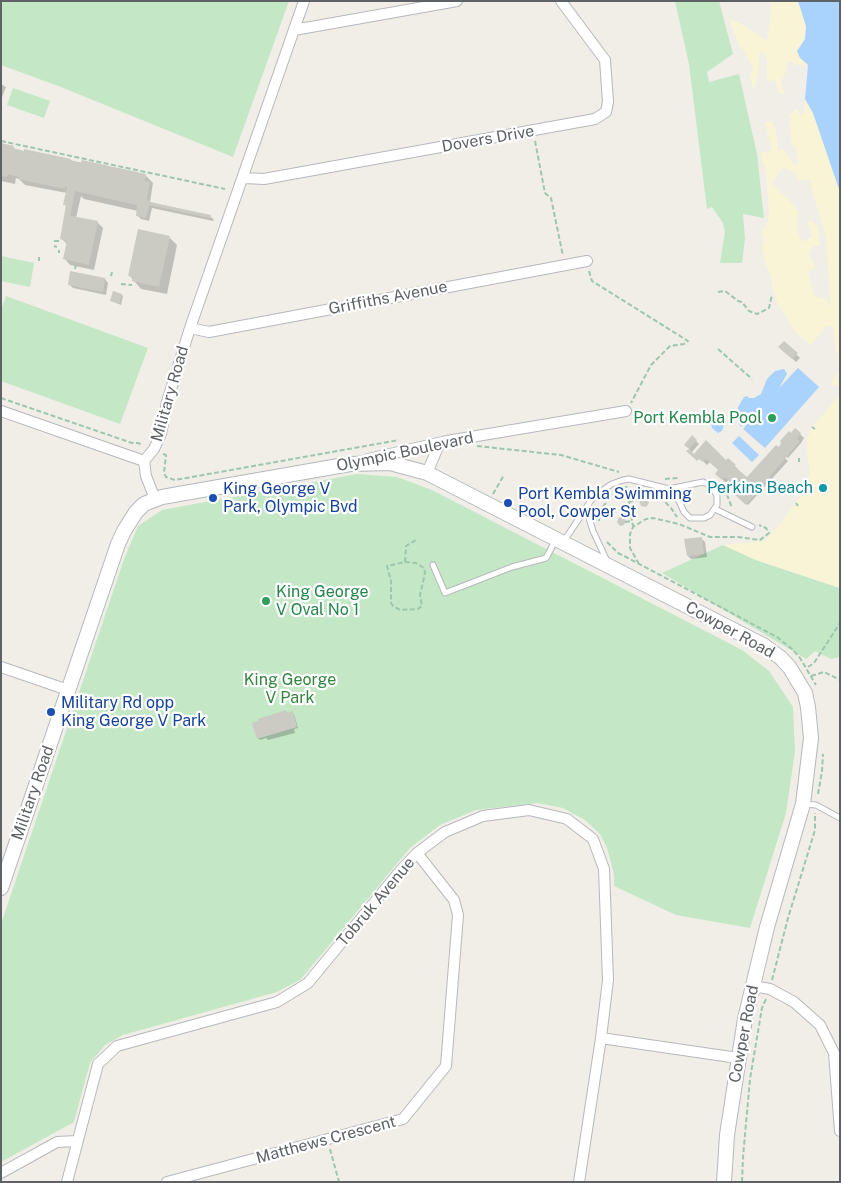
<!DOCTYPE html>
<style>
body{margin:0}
#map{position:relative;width:841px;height:1183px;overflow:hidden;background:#f0eee7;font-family:"Public Sans",sans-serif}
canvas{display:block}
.frame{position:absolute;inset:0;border:2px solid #5e6166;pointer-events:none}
</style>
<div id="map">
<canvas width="841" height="1183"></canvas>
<div class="frame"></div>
</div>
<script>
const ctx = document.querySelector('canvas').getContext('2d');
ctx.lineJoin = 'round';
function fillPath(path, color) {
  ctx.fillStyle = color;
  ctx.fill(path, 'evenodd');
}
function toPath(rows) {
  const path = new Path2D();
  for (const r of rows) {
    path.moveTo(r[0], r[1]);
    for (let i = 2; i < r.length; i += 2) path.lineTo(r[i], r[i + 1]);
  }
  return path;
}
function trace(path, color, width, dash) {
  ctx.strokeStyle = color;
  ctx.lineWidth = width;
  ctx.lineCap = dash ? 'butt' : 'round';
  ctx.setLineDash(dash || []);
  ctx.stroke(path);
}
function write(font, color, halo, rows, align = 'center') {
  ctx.font = font + ' "Public Sans",sans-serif';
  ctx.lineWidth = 4.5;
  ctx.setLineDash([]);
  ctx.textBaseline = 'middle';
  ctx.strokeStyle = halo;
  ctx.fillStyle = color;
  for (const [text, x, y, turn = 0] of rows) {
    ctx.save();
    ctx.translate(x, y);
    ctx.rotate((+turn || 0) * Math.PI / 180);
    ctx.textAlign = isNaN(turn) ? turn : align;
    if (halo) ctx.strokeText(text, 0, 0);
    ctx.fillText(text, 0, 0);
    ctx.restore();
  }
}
const green = toPath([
 [1,1,289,1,233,157,61,87,1,65],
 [675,1,719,1,733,54,707,72,709,82,739,74,757,154,764,218,743,214,745,239,742,263,720,263,725,232,723,223,712,207,707,209,689,64],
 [13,88,50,101,44,118,7,105],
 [1,256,34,263,30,287,1,281],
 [6,296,148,348,120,424,1,381,1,310],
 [357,474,397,477,432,490,742,650,769,671,793,707,795,751,786,813,750,928,676,915,614,886,614,874,607,848,600,834,585,820,563,808,538,803,476,810,440,825,410,848,301,979,277,992,123,1035,105,1045,90,1063,74,1122,1,1162,1,924,124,559,138,526,162,510],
 [723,545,756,560,840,588,840,657,831,659,815,651,806,659,662,573]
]);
const sand = toPath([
 [770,1,798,1,806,26,800,58,808,65,796,64,794,67,793,62,787,62,785,74,781,81,784,93,780,95,775,80,767,81,767,60,763,51,759,54,759,67,755,87,753,88,750,77,753,71,752,66,744,50,740,48,729,19,741,24,767,41,771,7],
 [805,99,813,113,840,192,840,388,831,383,839,370,833,326,825,327,811,345,795,332,778,304,772,286,771,276,766,265,762,247,764,243,762,232,768,222,769,213,766,172,760,153,772,150,765,122,772,121,776,130,778,151,783,149,793,163,798,166,796,146,792,145,789,115,797,109,800,116,804,113],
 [783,167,795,173,799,181,809,179,826,238,831,307,826,299,815,296,808,273,815,267,809,254,813,246,820,246,818,227,811,220,808,223,812,237,802,242,797,229,799,211,772,183],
 [840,394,840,588,756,560,723,545,765,541,780,524,803,493,808,484,810,471,807,450,807,438,812,428]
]);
const water = toPath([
 [798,1,840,1,840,192,813,113,805,99,808,65,800,58,797,51,805,39,806,26],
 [798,368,819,387,765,448,743,429,757,412,741,427,737,420,738,407,744,397,747,396,749,398,754,398,761,394,767,379,775,371,784,369,787,374,779,388],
 [721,413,726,418,722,431,718,433,712,428,711,422],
 [739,436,759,455,752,462,732,443]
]);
const shadow = toPath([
 [1,84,6,87,2,97,1,97],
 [1,144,13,147,16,150,145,175,153,183,150,202,210,216,214,220,213,221,152,208,149,221,141,219,137,215,138,211,84,199,81,196,76,218,97,222,103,228,94,270,70,265,65,259,67,244,61,238,67,207,65,205,67,193,25,185,19,179,16,178,15,184,1,181],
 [170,238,177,245,167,294,141,289,130,276],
 [71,272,105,279,108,283,106,295,73,288,69,284],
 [122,295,123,296,121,305,112,301],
 [784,342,800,358,796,362,784,351],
 [795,429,804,438,801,443,788,458,784,454,782,455,788,461,748,505,735,493,739,488,730,479,726,483,717,474,720,470,710,462,707,465,701,459,702,458,726,462,728,460,738,469,737,471,747,479,779,449],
 [692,437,699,444,691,453,688,451,690,449,685,445],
 [701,538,705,542,707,557,691,559,688,556],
 [286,712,288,714,294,714,298,728,294,729,295,733,268,740,266,738,260,740,258,738]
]);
const building = toPath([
 [1,143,14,146,13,148,24,151,24,149,71,159,70,160,81,163,82,160,146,174,145,181,150,182,147,199,149,200,149,202,211,215,210,218,149,205,146,218,136,216,137,205,75,191,70,217,72,216,98,221,89,265,63,259,67,241,60,239,66,205,63,205,67,187,65,186,65,189,18,179,19,177,8,174,7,177,1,176],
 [138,229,170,236,159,287,132,281,133,277,128,276],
 [70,271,105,278,103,292,68,285],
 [113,291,122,294,119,304,110,301],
 [784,341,798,353,792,359,778,347],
 [795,428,801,433,797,439,800,441,746,505,733,493,737,488,725,477,722,480,715,474,718,470,706,459,703,462,699,459,697,461,686,451,689,449,694,454,706,440,726,460,728,458,736,465,734,466,747,477,776,445,779,447,781,443,780,441,789,431,791,433],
 [692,435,697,440,689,449,684,445],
 [643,498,647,499,649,503,646,507,641,506,639,501],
 [619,517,623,517,626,520,624,525,620,526,617,522],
 [702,537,704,554,687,556,684,539],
 [286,710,287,713,293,711,297,727,257,739,252,723,258,721,258,719]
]);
const path = toPath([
 [1,141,225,189],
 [535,141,545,193,551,198,563,256],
 [54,241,59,241],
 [54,246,57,247],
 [59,253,59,250],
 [39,261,39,257],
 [75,269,76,265],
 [589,271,592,281,688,341,684,344,670,346,651,365,631,403],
 [111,276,112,272],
 [121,284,132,285],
 [718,292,725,291,738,301,742,302,749,311,757,314,769,308,772,295],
 [718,349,752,379],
 [1,398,132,443,138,443,143,445],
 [812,427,815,429],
 [477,446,561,455,619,472],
 [163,454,166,455,164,473,166,477,175,480,399,440],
 [799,458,799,462],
 [665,479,678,478],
 [626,486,633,526],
 [723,488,726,492,732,508],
 [493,494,504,475],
 [653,494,661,498,671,508,677,517],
 [629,502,641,499],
 [796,503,798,506],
 [599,521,600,511,610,497,618,492,634,489],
 [625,522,632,521],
 [607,542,618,553,628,558,777,637,792,649,800,658,816,685],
 [405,562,416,563,424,568,425,573,420,595,422,606,418,609,400,610,393,606,391,603,391,581,387,566,405,562],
 [405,562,406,546,416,540],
 [639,564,630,548,630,534,633,527,646,519,653,518,679,524,710,537,738,537,760,540,769,533,766,528,759,525],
 [808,667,814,663,840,623],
 [811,676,824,672,840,680],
 [818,794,822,771,823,754],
 [772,980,788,918,815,830,815,813],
 [330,1149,339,1182],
 [742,1182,743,1157,750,1079,762,1008,766,999]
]);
const lane = toPath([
 [586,508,593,531,607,561],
 [715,509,752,527],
 [564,541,594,496,612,484,623,480,629,479,669,489,703,482,712,486,717,496,717,505,710,515,704,518,690,518,684,512,679,501,669,489],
 [433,565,445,593,512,567,546,558,555,541],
 [803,804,816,805,840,818]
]);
const street = toPath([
 [294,30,457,1],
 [244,178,264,179,595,119,606,112,608,102,605,60,561,1],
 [190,328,209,332,587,261],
 [1,411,144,461],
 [368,459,447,441,626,411],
 [427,473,438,447,446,441],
 [155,499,146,476,144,461,154,449,161,434,167,402,190,328,304,1],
 [1,667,68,690],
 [753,986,770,989,794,1002,820,1025,834,1053,840,1131],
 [601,1038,738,1058],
 [1,1173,57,1142,77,1141],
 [67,1182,98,1064,117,1046,277,1002,308,983,401,870,417,853,445,832,483,816,529,810,567,819,593,839,604,869,608,980,601,1038,579,1182],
 [167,1182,403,1119,446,1066,458,915,454,900,417,853]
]);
const secondary = toPath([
 [1,888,118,544,124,531,136,512,144,504,162,497,350,464,390,463,427,473,763,645,781,658,790,668,805,693,808,707,811,738,803,804,767,927,745,1019,727,1135,724,1182]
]);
const markers = [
 [772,418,5,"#2e9e5b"],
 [823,488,5,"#0f9aa8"],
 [213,498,5,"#1a4fb4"],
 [508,503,5,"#1a4fb4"],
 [266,601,5,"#2e9e5b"],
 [51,712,5,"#1a4fb4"]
];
const streetNames = [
 ["Dovers Drive",488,139,-10],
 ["Griffiths Avenue",388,298,-11],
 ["Military Road",170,394,-74],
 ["Olympic Boulevard",405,452,-12],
 ["Cowper Road",730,630,29],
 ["Military Road",33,793,-71],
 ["Tobruk Avenue",376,902,-50],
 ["Cowper Road",744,1034,-79],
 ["Matthews Crescent",326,1140,-15]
];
const leisureNames = [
 ["Port Kembla Pool",762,418],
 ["King George",276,592,"left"],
 ["V Oval No 1",276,610,"left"]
];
const cultureNames = [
 ["Perkins Beach",813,488]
];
const transitNames = [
 ["King George V",223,489],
 ["Park, Olympic Bvd",223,507],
 ["Port Kembla Swimming",518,494],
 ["Pool, Cowper St",518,512],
 ["Military Rd opp",61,703],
 ["King George V Park",61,721]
];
const parkNames = [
 ["King George",290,680],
 ["V Park",290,698]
];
fillPath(green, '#c4e7c6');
fillPath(sand, '#faf4d7');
fillPath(water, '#a9d3fd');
fillPath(shadow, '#0003');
fillPath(building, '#cbcac3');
trace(lane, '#b7b8bd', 7);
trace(street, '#b7b8bd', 12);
trace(secondary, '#b5b8bd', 16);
trace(path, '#9dc7ac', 2, [5, 2.5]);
trace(lane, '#fff', 5);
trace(street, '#fff', 10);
trace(secondary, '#fff', 14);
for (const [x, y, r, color] of markers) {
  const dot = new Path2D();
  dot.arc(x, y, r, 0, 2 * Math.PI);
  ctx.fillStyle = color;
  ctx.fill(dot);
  trace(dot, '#fff', 2);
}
write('16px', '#5e6166', '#fff', streetNames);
write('16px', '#27864d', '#fff', leisureNames, 'right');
write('16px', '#0d838f', '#fff', cultureNames, 'right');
write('16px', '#164399', '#fff', transitNames, 'left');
write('16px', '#378440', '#fff', parkNames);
</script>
